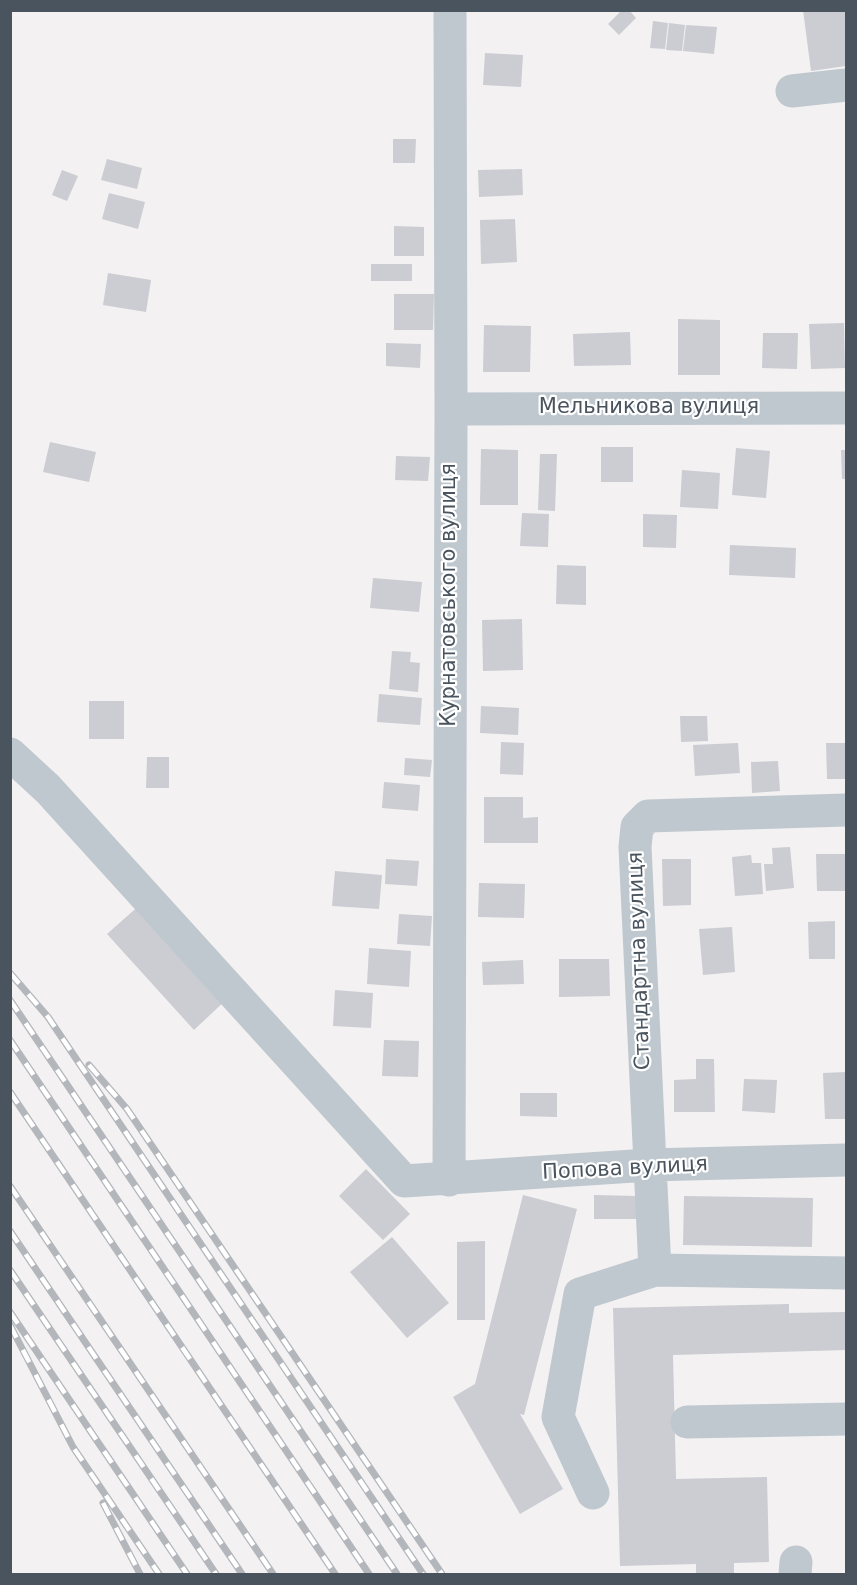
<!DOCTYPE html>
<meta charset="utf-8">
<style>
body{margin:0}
#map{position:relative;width:857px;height:1585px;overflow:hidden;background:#f3f1f1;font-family:"DejaVu Sans",sans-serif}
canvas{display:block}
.frame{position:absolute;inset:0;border:12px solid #49545e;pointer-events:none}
</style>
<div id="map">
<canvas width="857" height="1585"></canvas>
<div class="frame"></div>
</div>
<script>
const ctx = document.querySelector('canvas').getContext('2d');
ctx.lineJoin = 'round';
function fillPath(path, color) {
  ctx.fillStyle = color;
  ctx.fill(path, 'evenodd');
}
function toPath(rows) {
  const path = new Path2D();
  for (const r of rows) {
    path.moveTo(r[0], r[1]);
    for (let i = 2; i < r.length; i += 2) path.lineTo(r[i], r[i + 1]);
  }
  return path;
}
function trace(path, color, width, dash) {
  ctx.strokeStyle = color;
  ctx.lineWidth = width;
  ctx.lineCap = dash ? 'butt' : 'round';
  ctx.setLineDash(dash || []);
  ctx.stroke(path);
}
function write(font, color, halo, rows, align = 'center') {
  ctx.font = font + ' "DejaVu Sans",sans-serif';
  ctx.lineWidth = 4.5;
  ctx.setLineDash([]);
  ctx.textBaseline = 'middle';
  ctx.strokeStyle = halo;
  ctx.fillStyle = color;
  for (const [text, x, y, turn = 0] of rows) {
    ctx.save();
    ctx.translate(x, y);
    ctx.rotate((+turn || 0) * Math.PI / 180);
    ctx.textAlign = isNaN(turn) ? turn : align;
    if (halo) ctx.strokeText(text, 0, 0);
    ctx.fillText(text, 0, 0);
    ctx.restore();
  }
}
const building = toPath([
 [622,10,629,10,636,18,619,35,608,24],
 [803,10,846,10,846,66,811,71],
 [653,21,668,23,665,49,650,48],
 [669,23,685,25,682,51,666,50],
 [686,25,717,27,714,54,683,51],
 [485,53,523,55,521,87,483,85],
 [393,139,416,139,415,163,393,163],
 [107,159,142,168,137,189,101,180],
 [522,169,523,195,479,197,478,170],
 [62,170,78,176,67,201,52,195],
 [109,193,145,202,138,229,102,219],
 [515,219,517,262,481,264,480,220],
 [394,226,424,227,424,256,394,256],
 [371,264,412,264,412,281,371,281],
 [108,273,151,280,146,312,103,305],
 [394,294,434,294,433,330,394,330],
 [678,319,720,320,720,375,678,375],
 [844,323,845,368,811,369,809,324],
 [484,325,531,326,530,372,483,372],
 [630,332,631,365,574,366,573,334],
 [763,333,798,333,797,369,762,368],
 [386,343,421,344,420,368,386,366],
 [50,442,96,452,89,482,43,472],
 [601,447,633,447,633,482,601,482],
 [736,448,770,451,766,498,732,495],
 [481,449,518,450,518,505,480,505],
 [841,450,846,450,846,479,842,479],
 [540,454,557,454,555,511,538,510],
 [396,456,430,457,428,481,395,480],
 [682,470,720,473,718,509,680,507],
 [522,513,549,514,548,547,520,546],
 [643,514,677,515,676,548,643,547],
 [730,545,796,548,795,578,729,575],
 [557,565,586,566,586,605,556,604],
 [373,578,422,582,419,612,370,608],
 [522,619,523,670,483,671,482,620],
 [392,651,411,652,410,662,420,663,418,692,389,689],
 [379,694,422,698,420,725,377,722],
 [89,701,124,701,124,739,89,739],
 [481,706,519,708,518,735,480,733],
 [680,716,707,716,708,741,681,742],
 [501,742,524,743,523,775,500,774],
 [738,743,740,773,695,776,693,745],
 [826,743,846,743,846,779,827,779],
 [147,757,169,757,169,788,146,788],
 [405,758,432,760,430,777,404,775],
 [778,761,780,791,752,793,751,762],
 [384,782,420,785,418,811,382,808],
 [484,797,523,797,523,818,538,817,538,843,484,843],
 [790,847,794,888,766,891,764,864,773,864,772,848],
 [816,854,846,854,846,891,817,891],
 [751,855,752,863,761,863,763,894,735,896,732,857],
 [386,859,419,861,417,886,385,884],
 [662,859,691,859,691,905,663,906],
 [335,871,382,875,379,909,332,906],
 [479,883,525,884,524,918,478,917],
 [142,903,228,998,194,1030,107,934],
 [399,914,432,916,430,946,397,944],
 [835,921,835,959,809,959,808,922],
 [732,927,735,972,703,975,699,929],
 [369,948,411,951,409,987,367,984],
 [559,959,609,959,610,996,559,997],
 [523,960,524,984,483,985,482,962],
 [335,990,373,993,371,1028,333,1026],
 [384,1040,419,1041,418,1077,382,1076],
 [696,1059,714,1059,715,1112,674,1112,674,1080,696,1079],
 [846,1072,846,1119,825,1119,823,1073],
 [744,1079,777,1080,775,1113,742,1111],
 [520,1093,557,1093,557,1117,520,1116],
 [366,1169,410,1214,383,1240,339,1196],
 [523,1195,577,1209,524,1415,520,1414,563,1489,520,1514,453,1397,475,1384],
 [594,1195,637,1196,636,1219,594,1219],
 [684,1196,813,1198,812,1247,683,1245],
 [392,1237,449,1303,407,1338,350,1272],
 [485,1241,485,1320,457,1320,457,1242],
 [789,1304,789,1313,846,1312,846,1350,673,1355,676,1479,767,1477,769,1562,734,1563,734,1574,696,1574,696,1564,620,1566,613,1308]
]);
const minor = toPath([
 [792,91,846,85],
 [451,409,846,408],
 [10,754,48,789,404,1181,649,1165,846,1160],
 [846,810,648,816,637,827,635,847,655,1270,846,1273],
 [449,1180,451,409,450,10],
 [687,1422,846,1419],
 [593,1493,558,1417,580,1294,655,1270],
 [795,1574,796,1562]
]);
const rail = toPath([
 [10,973,48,1017,423,1574],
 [10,1000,397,1574],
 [10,1040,369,1574],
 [89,1065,127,1109,442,1574],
 [10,1092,335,1574],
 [10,1186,273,1574],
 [10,1231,242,1574],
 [10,1270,216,1574],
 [10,1312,187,1574],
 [10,1325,73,1447,159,1574],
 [103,1503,140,1574]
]);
const streetNames = [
 ["Мельникова вулиця",649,408],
 ["Курнатовського вулиця",450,595,-90],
 ["Стандартна вулиця",640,961,-92],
 ["Попова вулиця",625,1169,-3]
];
fillPath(building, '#cbcdd3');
trace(minor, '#bfc8cf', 33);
trace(rail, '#b3b6bb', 7);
trace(rail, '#fff', 4.5, [14]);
write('21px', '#49545e', '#fff', streetNames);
</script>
